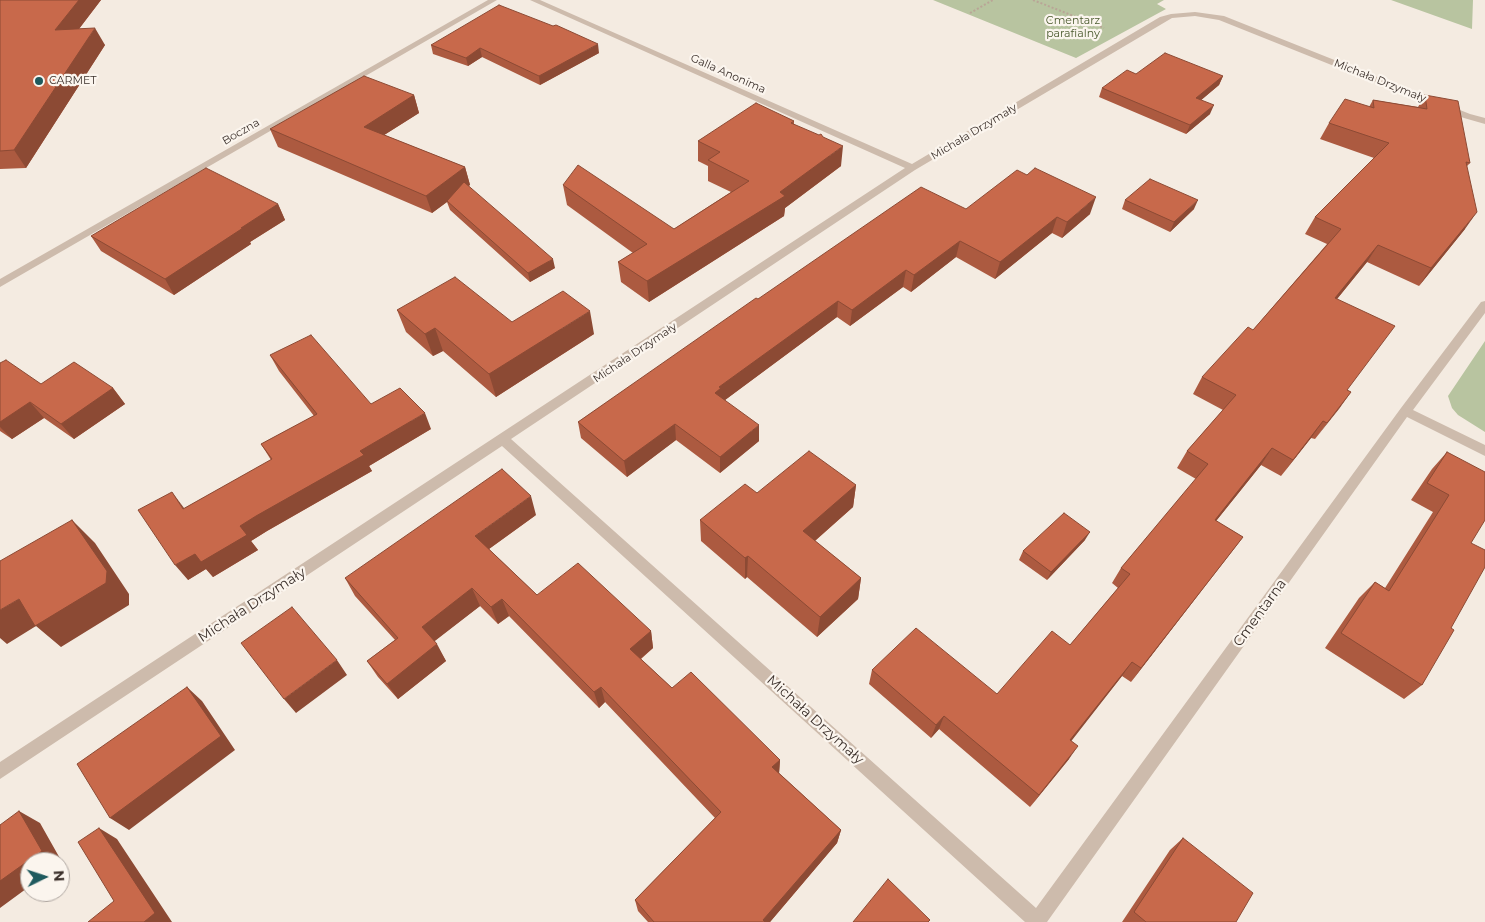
<!DOCTYPE html>
<meta charset="utf-8">
<style>
body{margin:0}
#map{position:relative;width:1485px;height:922px;overflow:hidden;background:#f4ebe1;font-family:Montserrat,sans-serif}
canvas{display:block}
.north{position:absolute;left:20px;top:852px;width:50px;height:50px;box-sizing:border-box;background:#fbf5ee;border:1px solid #aea6a0;border-radius:50%;rotate:86deg;font-size:14px;font-weight:700;line-height:20px;text-align:center;color:#3b302b}
.north::after{content:'';display:block;margin:auto;width:18px;height:22px;background:#1f5a5e;clip-path:polygon(50% 0,100% 100%,50% 72%,0 100%)}
</style>
<div id="map">
<canvas width="1485" height="922"></canvas>
<div class="north">N</div>
</div>
<script>
const ctx = document.querySelector('canvas').getContext('2d');
ctx.lineJoin = 'round';
function fillPath(path, color) {
  ctx.fillStyle = color;
  ctx.fill(path, 'evenodd');
}
function toPath(rows) {
  const path = new Path2D();
  for (const r of rows) {
    path.moveTo(r[0], r[1]);
    for (let i = 2; i < r.length; i += 2) path.lineTo(r[i], r[i + 1]);
  }
  return path;
}
function trace(path, color, width, dash) {
  ctx.strokeStyle = color;
  ctx.lineWidth = width;
  ctx.lineCap = dash ? 'butt' : 'round';
  ctx.setLineDash(dash || []);
  ctx.stroke(path);
}
function write(font, color, halo, rows, align = 'center') {
  ctx.font = font + ' Montserrat,sans-serif';
  ctx.lineWidth = 4.5;
  ctx.setLineDash([]);
  ctx.textBaseline = 'middle';
  ctx.strokeStyle = halo;
  ctx.fillStyle = color;
  for (const [text, x, y, turn = 0] of rows) {
    ctx.save();
    ctx.translate(x, y);
    ctx.rotate((+turn || 0) * Math.PI / 180);
    ctx.textAlign = isNaN(turn) ? turn : align;
    if (halo) ctx.strokeText(text, 0, 0);
    ctx.fillText(text, 0, 0);
    ctx.restore();
  }
}
const green = toPath([
 [933,0,1164,0,1157,4,1166,9,1076,58],
 [1391,0,1473,0,1472,29],
 [1485,341,1485,432,1458,415,1452,408,1448,396]
]);
const path = toPath([
 [1033,0,1104,28],
 [970,13,993,0]
]);
const minor = toPath([
 [488,0,497,0,0,287,0,279,488,0],
 [530,0,540,0,912,164,1160,17,1171,14,1195,12,1224,16,1470,114,1485,118,1485,124,1464,118,1219,20,1195,16,1172,18,915,170,511,439,1036,908,1401,408,1481,302,1485,301,1485,313,1413,410,1485,445,1485,456,1407,417,1047,922,1025,922,502,446,0,779,0,762,905,168,530,0]
]);
const wall = toPath([
 [0,0,101,0,79,29,105,45,26,168,0,169],
 [431,45,599,53,540,85,482,57,468,66,433,54],
 [1136,74,1223,76,1219,85,1201,100,1210,114,1186,134,1099,97,1102,88],
 [414,95,419,113,384,135,465,167,470,185,468,186,555,268,530,282,450,210,447,202,432,213,278,147,270,129],
 [1425,95,1470,163,1467,166,1465,229,1419,286,1367,262,1337,299,1347,390,1351,392,1315,439,1311,438,1281,476,1261,465,1216,521,1243,537,1131,682,1122,676,1071,740,1069,759,1030,807,939,729,931,738,869,684,872,670,997,694,1070,645,1118,588,1112,583,1121,568,1196,479,1177,468,1187,451,1223,410,1193,394,1202,377,1253,330,1327,244,1305,234,1315,217,1374,158,1320,139,1329,123,1369,107,1373,100,1418,107],
 [794,121,794,124,841,166,785,208,784,216,649,302,621,282,618,262,633,253,567,205,563,185,674,229,731,192,708,181,708,166,698,161,698,141],
 [1125,200,1194,209,1170,232,1122,209],
 [278,204,285,220,250,242,251,244,174,295,101,251,91,236],
 [966,209,1090,214,1062,238,1052,233,995,279,956,257,911,292,903,287,850,326,837,317,725,400,759,441,720,473,676,440,627,477,581,438,578,422,758,299],
 [397,310,512,322,594,334,496,397,443,351,433,356,406,332],
 [270,355,371,404,431,429,369,466,372,471,267,531,251,541,258,550,213,577,206,569,188,580,185,508,271,460,261,444,314,416,279,371],
 [0,363,41,384,113,388,125,404,74,439,44,418,12,439,0,431],
 [1447,452,1471,543,1451,628,1422,685,1404,699,1325,648,1359,598,1375,582,1385,588,1433,512,1411,500,1432,469],
 [856,485,853,507,815,541,861,578,858,599,817,637,747,577,745,579,701,541,700,520,757,493],
 [536,515,489,549,537,595,651,631,653,648,641,659,672,688,780,760,779,773,841,830,837,843,770,922,648,922,638,911,635,900,715,818,605,702,599,708,509,616,498,624,480,606,434,641,446,661,398,699,378,677,367,661,395,640,355,596,345,578],
 [1085,540,1047,580,1019,560,1023,551],
 [1183,838,1236,922,1122,922,1170,850]
]);
const shadedWall = toPath([
 [79,0,101,0,65,47,55,30],
 [95,28,105,45,26,168,14,150],
 [598,44,599,53,540,85,539,76],
 [480,48,482,57,468,66,466,58],
 [1223,76,1219,85,1193,107,1196,98],
 [414,95,419,113,370,144,364,127],
 [1214,105,1210,114,1186,134,1190,125],
 [843,146,841,166,785,208,784,216,649,302,647,281,780,192],
 [465,167,470,185,432,213,426,196],
 [1096,197,1090,214,1062,238,1067,222],
 [1198,200,1194,209,1170,232,1174,222],
 [278,204,285,220,250,242,251,244,174,295,165,279,241,228],
 [1477,212,1465,229,1419,286,1431,268],
 [1057,217,1052,233,995,279,1000,262],
 [960,241,956,257,911,292,914,275],
 [1378,245,1367,262,1324,315,1335,298],
 [553,259,555,268,530,282,528,273],
 [906,270,903,287,850,326,852,310],
 [838,301,837,317,721,403,715,393,719,387],
 [590,311,594,334,496,397,489,374],
 [435,328,443,351,433,356,425,334],
 [113,388,125,404,74,439,61,424],
 [1351,392,1339,409,1315,439,1327,423],
 [30,402,44,418,12,439,0,427,0,422],
 [425,413,431,429,369,466,372,471,267,531,251,541,258,550,213,577,206,569,188,580,175,565,240,526,360,451],
 [1323,421,1311,438,1281,476,1293,460],
 [675,424,676,440,627,477,624,461],
 [759,425,759,441,720,473,720,457],
 [1272,448,1261,465,1204,536,1215,520],
 [856,485,853,507,801,553,803,531],
 [172,492,184,508,195,525,183,509],
 [531,496,536,515,482,554,475,536],
 [72,520,95,543,129,594,129,605,61,647,36,626,7,644,0,638,0,610,19,599],
 [1090,532,1085,540,1047,580,1051,572],
 [1243,537,1231,552,1131,682,1141,668],
 [748,556,747,577,745,579,745,558],
 [861,578,858,599,817,637,820,617],
 [472,588,480,606,431,644,422,627],
 [502,599,509,616,498,624,491,607],
 [651,631,653,648,633,665,630,649],
 [437,644,446,661,398,699,387,684],
 [337,660,347,675,296,713,284,699],
 [1132,662,1122,676,1062,753,1070,740],
 [187,687,202,701,235,750,129,830,110,818],
 [601,687,605,702,599,708,594,692],
 [944,716,939,729,931,738,936,725],
 [1078,746,1069,759,1030,807,1039,795],
 [780,760,779,774,772,767],
 [19,811,40,823,62,862,60,863,60,862,30,862,30,886,0,908,0,881],
 [99,828,117,839,172,922,144,922],
 [841,830,837,843,770,922,763,922,763,920]
]);
const building = toPath([
 [0,0,79,0,55,30,95,28,14,150,0,151,0,0],
 [499,5,553,26,556,25,598,44,539,76,480,48,466,58,431,45,499,5],
 [1165,53,1223,76,1196,98,1214,105,1190,125,1102,88,1127,70,1136,74,1165,53],
 [364,76,414,95,364,127,465,167,426,196,270,129,364,76],
 [1425,95,1458,101,1470,163,1466,162,1477,212,1431,268,1378,245,1335,298,1395,326,1347,390,1351,392,1327,423,1323,421,1293,460,1272,448,1215,520,1243,537,1141,668,1132,662,1070,740,1078,746,1039,795,944,716,936,725,872,670,916,628,997,694,1052,631,1070,645,1130,574,1121,568,1208,464,1187,451,1236,395,1202,377,1248,327,1253,330,1341,229,1315,217,1389,143,1329,123,1345,99,1374,108,1373,100,1427,109,1425,95],
 [756,103,794,121,791,123,819,135,821,134,823,137,843,146,780,192,785,196,647,281,618,262,647,244,563,185,578,165,674,229,749,181,708,160,720,152,698,141,756,103],
 [206,168,278,204,241,228,243,228,165,279,91,236,206,168],
 [1035,168,1096,197,1067,222,1057,217,1000,262,960,241,914,275,906,270,852,310,838,301,719,387,721,388,715,393,759,425,720,457,675,424,624,461,578,422,756,298,758,299,921,187,966,209,1017,170,1027,175,1035,168],
 [1150,179,1198,200,1174,222,1125,200,1150,179],
 [464,182,553,259,528,273,447,201,464,182],
 [455,277,512,322,563,291,590,311,489,374,435,328,425,334,397,310,455,277],
 [311,335,371,404,400,388,425,413,360,451,364,455,256,516,240,526,247,535,201,562,195,554,175,565,138,510,172,492,183,509,272,459,261,444,317,414,270,355,311,335],
 [6,360,41,384,74,362,113,388,61,424,30,402,0,422,0,363,6,360],
 [809,451,856,485,803,531,861,578,820,617,748,556,745,558,700,520,745,484,757,493,809,451],
 [1447,452,1485,472,1485,520,1471,543,1485,550,1485,567,1451,628,1454,630,1422,685,1341,633,1375,582,1389,591,1449,495,1427,483,1447,452],
 [502,469,531,496,475,536,537,595,578,563,651,631,630,649,672,688,691,672,780,760,772,767,841,830,763,920,765,922,654,922,635,900,721,812,601,687,594,692,502,599,491,607,472,588,422,627,437,644,387,684,367,661,398,638,345,578,502,469],
 [1064,513,1090,532,1051,572,1023,551,1064,513],
 [72,520,107,571,106,583,35,626,19,599,0,610,0,561,72,520],
 [292,607,337,660,284,699,241,643,292,607],
 [187,687,221,736,110,818,77,764,187,687],
 [19,811,42,851,0,881,0,825,19,811],
 [99,828,155,913,144,922,88,922,114,901,78,842,99,828],
 [1183,838,1253,893,1236,922,1146,922,1134,912,1183,838],
 [888,879,930,920,928,922,853,922,888,879]
]);
const markers = [
 [39,81,5,"#1f5a5e"]
];
const farParknames = [
 ["Cmentarz",1073,21],
 ["parafialny",1073,34]
];
const farStreetnames = [
 ["Galla Anonima",728,74,24],
 ["Michała Drzymały",1380,81,22],
 ["Boczna",241,132,-30],
 ["Michała Drzymały",974,132,-31],
 ["Michała Drzymały",635,353,-34]
];
const farPoinames = [
 ["CARMET",49,81]
];
const streetNames = [
 ["Michała Drzymały",252,605,-33],
 ["Cmentarna",1260,613,-54],
 ["Michała Drzymały",815,720,42]
];
fillPath(green, '#b8c4a0');
trace(path, '#b9a596', 2, [2, 2]);
fillPath(minor, '#cdbbac');
fillPath(wall, '#ac5a40');
fillPath(shadedWall, '#8c4a34');
fillPath(building, '#c8694b');
trace(building, '#8c4a34', 1);
for (const [x, y, r, color] of markers) {
  const dot = new Path2D();
  dot.arc(x, y, r, 0, 2 * Math.PI);
  ctx.fillStyle = color;
  ctx.fill(dot);
  trace(dot, '#fbf5ee', 2);
}
write('11px', '#4a5a2e', '#fbf5ee', farParknames);
write('11px', '#3b302b', '#fbf5ee', farStreetnames);
write('11px', '#3b302b', '#fbf5ee', farPoinames, 'left');
write('14px', '#3b302b', '#fbf5ee', streetNames);
</script>
